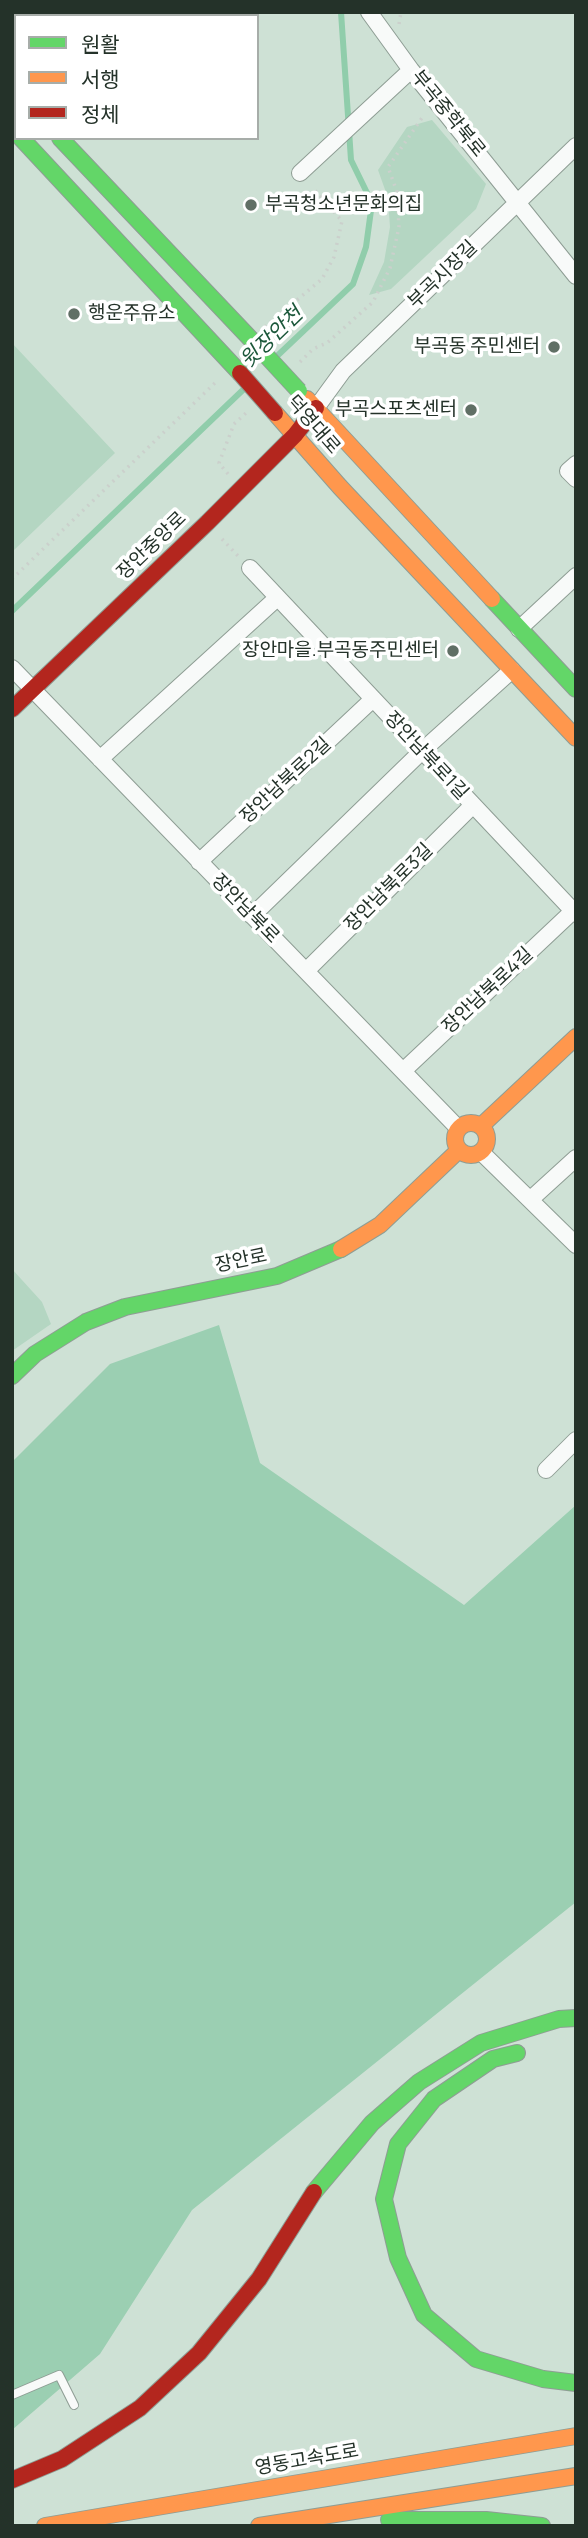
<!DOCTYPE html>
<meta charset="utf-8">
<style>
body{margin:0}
#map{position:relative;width:588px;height:2538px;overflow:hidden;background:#cee1d5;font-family:Manrope,"Noto Sans KR",sans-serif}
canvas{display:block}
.frame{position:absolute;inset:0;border:14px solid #243229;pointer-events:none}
.legend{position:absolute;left:14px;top:14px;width:245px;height:126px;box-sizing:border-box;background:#fff;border:2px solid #a7ada9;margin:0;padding:9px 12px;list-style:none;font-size:21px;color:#243229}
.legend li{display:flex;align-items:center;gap:14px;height:35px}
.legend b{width:35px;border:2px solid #a7ada9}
</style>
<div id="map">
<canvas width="588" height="2538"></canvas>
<div class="frame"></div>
<ul class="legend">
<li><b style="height:9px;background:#63d668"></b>원활</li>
<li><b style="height:9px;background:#ff974d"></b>서행</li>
<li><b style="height:9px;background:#b3261e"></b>정체</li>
</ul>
</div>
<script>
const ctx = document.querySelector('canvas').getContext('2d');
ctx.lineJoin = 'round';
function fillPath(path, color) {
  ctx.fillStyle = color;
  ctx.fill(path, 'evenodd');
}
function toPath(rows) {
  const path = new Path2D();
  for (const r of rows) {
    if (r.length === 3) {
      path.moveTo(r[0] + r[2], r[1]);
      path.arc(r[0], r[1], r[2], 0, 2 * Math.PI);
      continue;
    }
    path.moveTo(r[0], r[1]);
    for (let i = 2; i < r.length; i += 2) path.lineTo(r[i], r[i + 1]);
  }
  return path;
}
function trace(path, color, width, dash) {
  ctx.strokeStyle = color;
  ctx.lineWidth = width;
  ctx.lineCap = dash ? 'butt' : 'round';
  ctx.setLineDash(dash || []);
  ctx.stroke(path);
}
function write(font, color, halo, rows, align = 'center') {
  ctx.font = font + ' Manrope,"Noto Sans KR",sans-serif';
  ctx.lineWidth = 7;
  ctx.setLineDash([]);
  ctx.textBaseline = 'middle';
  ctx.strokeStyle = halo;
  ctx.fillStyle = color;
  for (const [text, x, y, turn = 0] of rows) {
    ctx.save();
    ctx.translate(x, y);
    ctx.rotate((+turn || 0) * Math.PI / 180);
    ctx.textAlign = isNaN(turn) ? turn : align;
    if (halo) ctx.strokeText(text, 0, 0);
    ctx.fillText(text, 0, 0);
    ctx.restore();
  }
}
const green = toPath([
 [432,120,486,184,476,209,391,289,369,295,384,262,390,227,388,198,378,170,407,127],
 [12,343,115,453,12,552],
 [12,1269,42,1302,51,1324,12,1351]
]);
const forest = toPath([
 [219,1325,260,1463,464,1605,576,1505,576,1902,192,2210,100,2354,12,2430,12,1462,110,1364]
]);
const stream = toPath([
 [276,357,353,284,366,247,372,203,351,160,341,12],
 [12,611,246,387]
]);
const path = toPath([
 [399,24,401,12],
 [265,327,322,279,334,257,342,221,312,187],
 [300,362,313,349,327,343,373,302,390,268,399,227,397,192,388,167,424,115],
 [228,474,219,463,234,424,246,413],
 [222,539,239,557],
 [12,579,217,381]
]);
const lane = toPath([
 [12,2395,59,2375,74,2405]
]);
const street = toPath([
 [369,12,411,70,576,276],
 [300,173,411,70],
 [316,408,343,371,576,146],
 [576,464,568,471,576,479],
 [250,568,576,914],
 [519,629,576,576],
 [12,668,458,1128],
 [100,759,277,598],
 [199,862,373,699],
 [252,916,422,751,512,670],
 [306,971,473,805],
 [403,1071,573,911],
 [481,1152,576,1245],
 [531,1199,576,1158],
 [546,1470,576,1440]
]);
const fast = toPath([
 [21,138,240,373],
 [60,138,262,351],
 [492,599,576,689],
 [12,1376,35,1354,86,1322,125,1307,277,1276,341,1249],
 [517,2053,493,2059,434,2099,398,2144,384,2199,398,2258,424,2315,476,2359,543,2379,576,2383],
 [314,2192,372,2123,419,2082,481,2043,559,2019,576,2018],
 [389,2520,486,2520,542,2526]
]);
const slow = toPath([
 [12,88,16,92],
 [307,399,492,599],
 [275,413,340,487,576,738],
 [471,1139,16],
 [481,1126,576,1037],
 [341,1249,380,1225,459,1150],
 [45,2526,576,2436],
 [259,2526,576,2476]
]);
const jam = toPath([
 [12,709,207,523,295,435,316,408],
 [12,2480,62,2459,140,2408,199,2353,259,2279,314,2192]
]);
const fastBridge = toPath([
 [262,351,299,391]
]);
const jamBridge = toPath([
 [240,373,275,413]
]);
const markers = [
 [251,205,7,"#606f65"],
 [74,314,7,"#606f65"],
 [554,347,7,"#606f65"],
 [471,410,7,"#606f65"],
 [453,651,7,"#606f65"]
];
const streetNames = [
 ["부곡중학북로",448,114,51],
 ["부곡시장길",443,275,-44],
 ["덕영대로",313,425,49],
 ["장안중앙로",152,546,-44],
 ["장안남북로1길",426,756,47],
 ["장안남북로2길",286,781,-43],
 ["장안남북로3길",389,888,-45],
 ["장안남북로",245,909,46],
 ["장안남북로4길",488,991,-43],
 ["장안로",241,1261,-12],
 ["영동고속도로",307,2460,-10]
];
const poiNames = [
 ["부곡청소년문화의집",265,205,"left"],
 ["행운주유소",88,314,"left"],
 ["부곡동 주민센터",540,347],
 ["부곡스포츠센터",457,410],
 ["장안마을.부곡동주민센터",439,651]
];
const waterNames = [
 ["윗장안천",272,338,-44]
];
fillPath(green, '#b4d6c2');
fillPath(forest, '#9bcfb2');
trace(stream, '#90cdab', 6);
trace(lane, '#8e9d94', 10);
trace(street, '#8e9d94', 18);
trace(fast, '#8e9d94', 18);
trace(slow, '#8e9d94', 18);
trace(jam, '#8e9d94', 18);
trace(path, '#cbd0cc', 3.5, [2, 5]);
trace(lane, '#f8faf9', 8);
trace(street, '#f8faf9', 16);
trace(fast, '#63d668', 16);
trace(slow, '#ff974d', 16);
trace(jam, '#b3261e', 16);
trace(fastBridge, '#8e9d94', 18, []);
trace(jamBridge, '#8e9d94', 18, []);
trace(fastBridge, '#63d668', 16);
trace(jamBridge, '#b3261e', 16);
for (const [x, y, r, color] of markers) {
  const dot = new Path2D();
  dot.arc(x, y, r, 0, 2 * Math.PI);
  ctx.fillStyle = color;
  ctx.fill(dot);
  trace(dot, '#fff', 2.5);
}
write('19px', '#243229', '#fff', streetNames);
write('19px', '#243229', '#fff', poiNames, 'right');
write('italic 21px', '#1b573a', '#fff', waterNames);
</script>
